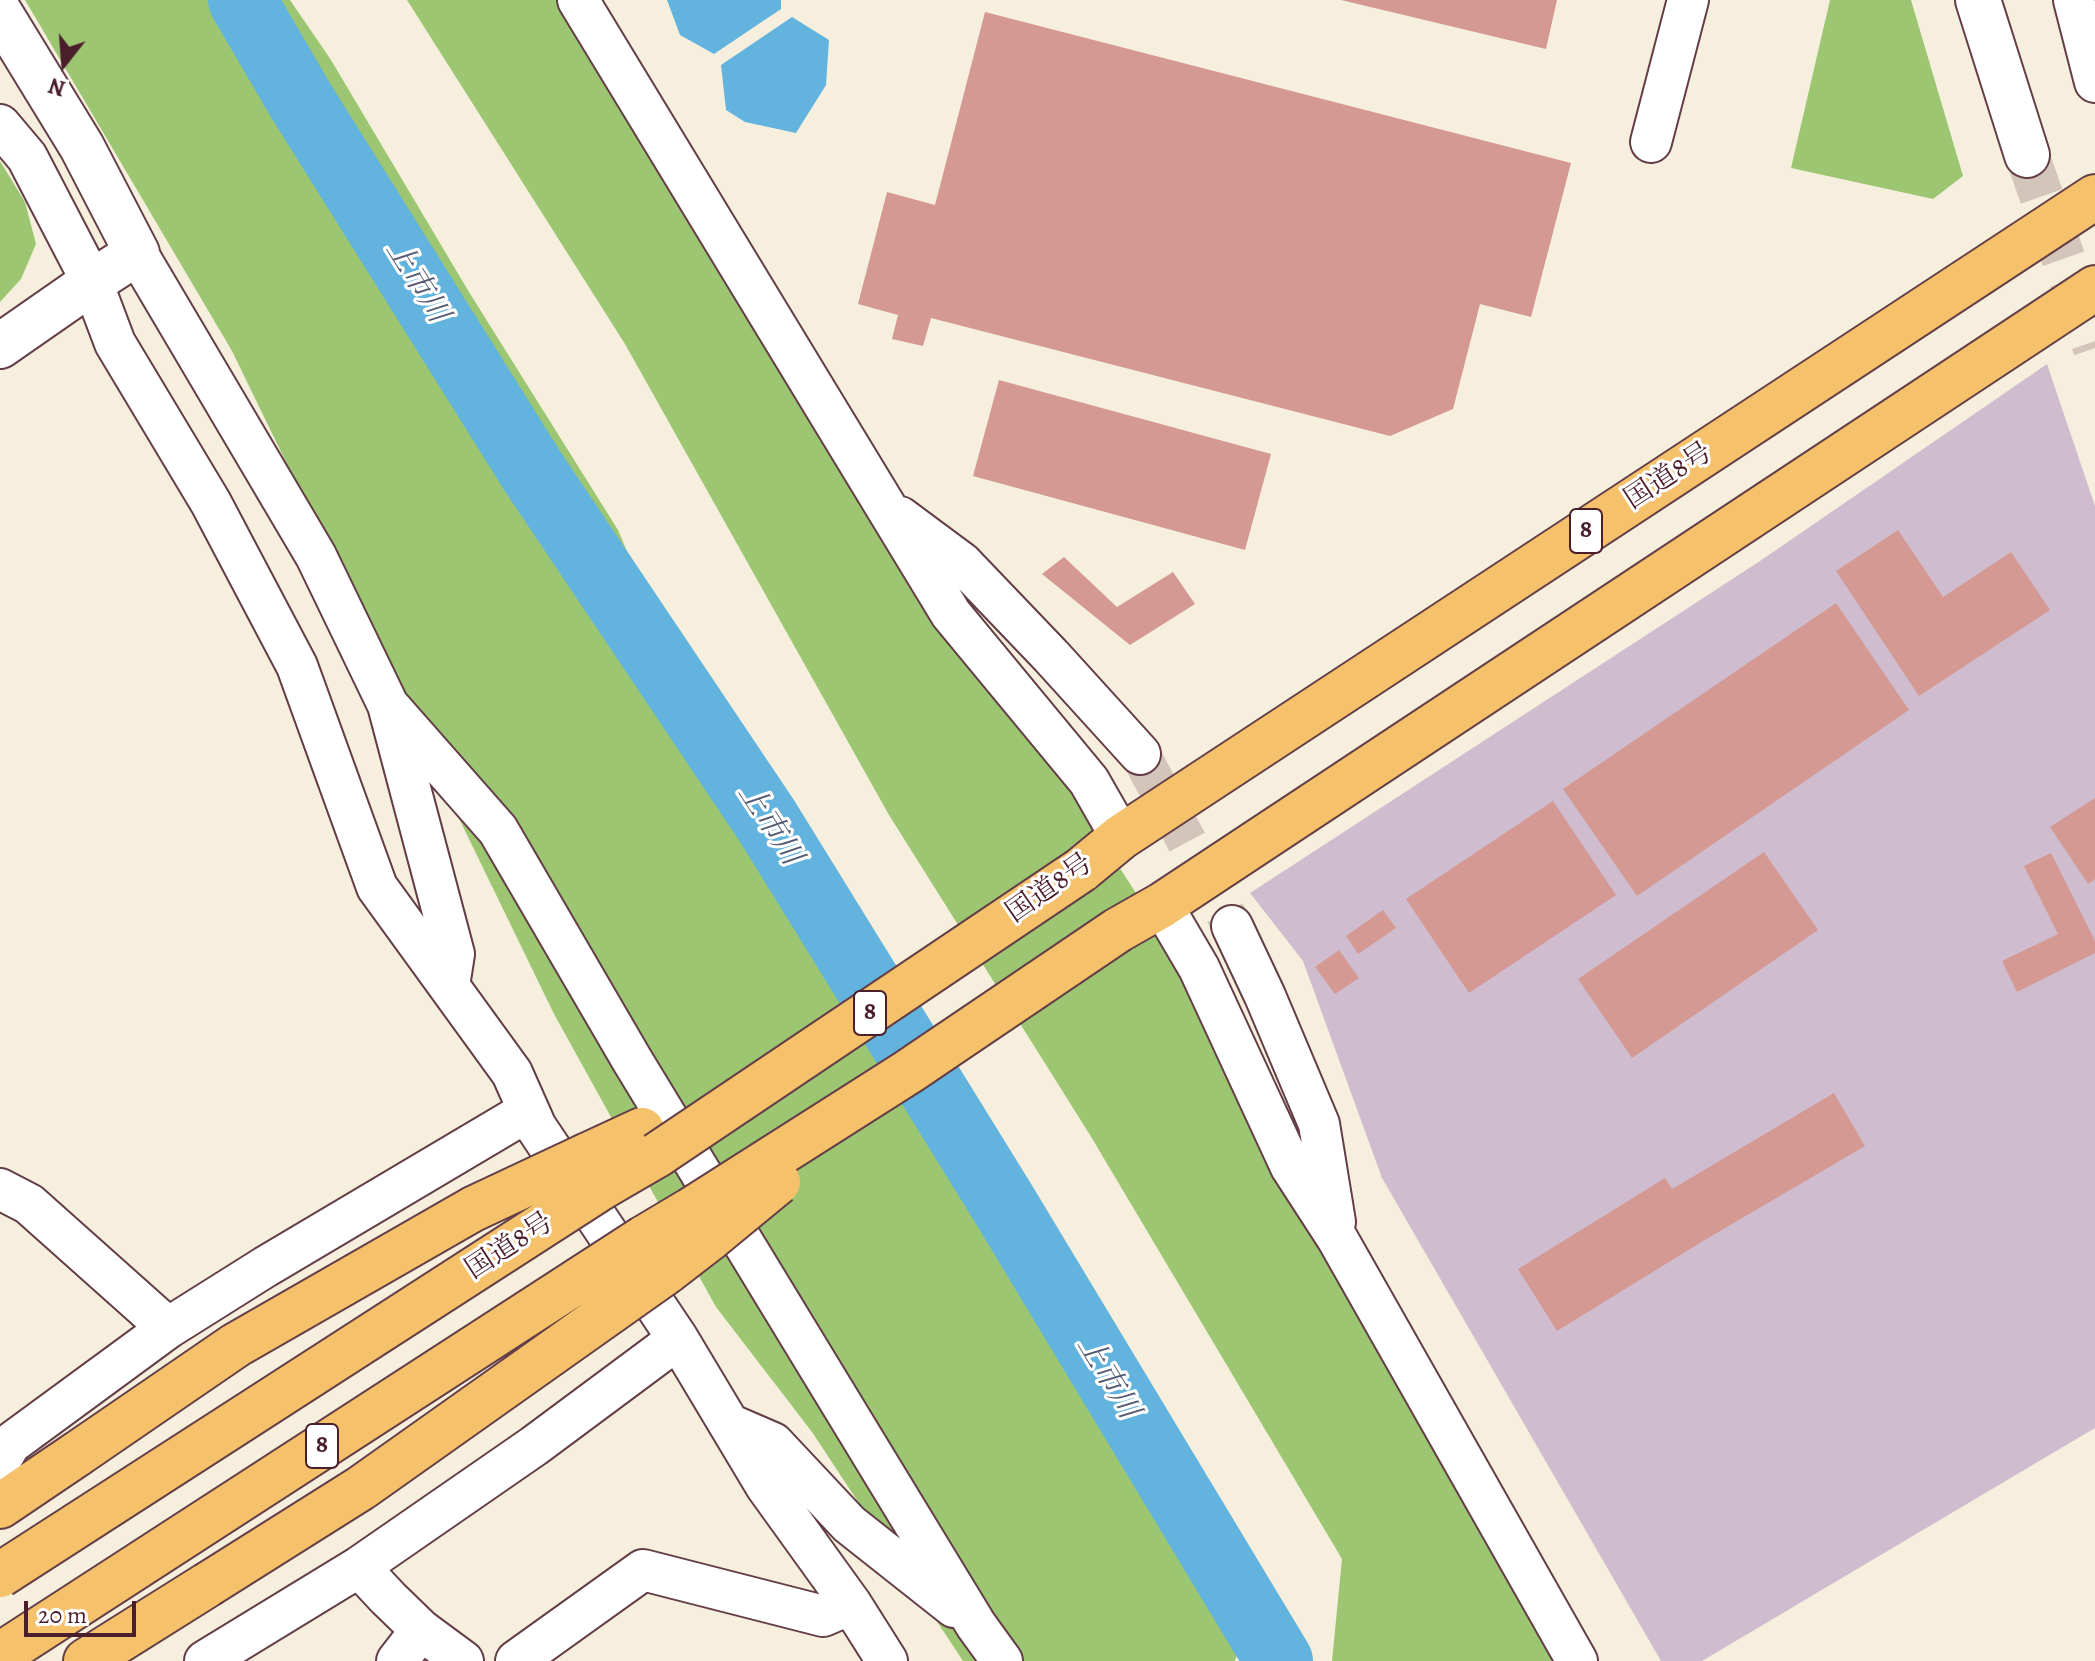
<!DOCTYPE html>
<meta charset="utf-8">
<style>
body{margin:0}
#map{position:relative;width:2095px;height:1661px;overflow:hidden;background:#f7efde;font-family:Alegreya,serif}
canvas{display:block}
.north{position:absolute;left:24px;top:24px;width:80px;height:80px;-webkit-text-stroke:6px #fff;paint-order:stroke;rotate:197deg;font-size:22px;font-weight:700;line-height:32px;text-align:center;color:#4a1f2b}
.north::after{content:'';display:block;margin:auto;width:28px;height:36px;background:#4a1f2b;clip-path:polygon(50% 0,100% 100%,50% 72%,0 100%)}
.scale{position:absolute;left:24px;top:1601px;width:112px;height:36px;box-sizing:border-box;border:4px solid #4a1f2b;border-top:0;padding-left:10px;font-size:24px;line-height:28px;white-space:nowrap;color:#4a1f2b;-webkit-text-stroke:6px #fff;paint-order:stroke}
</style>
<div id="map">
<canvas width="2095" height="1661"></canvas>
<div class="north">N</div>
<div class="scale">20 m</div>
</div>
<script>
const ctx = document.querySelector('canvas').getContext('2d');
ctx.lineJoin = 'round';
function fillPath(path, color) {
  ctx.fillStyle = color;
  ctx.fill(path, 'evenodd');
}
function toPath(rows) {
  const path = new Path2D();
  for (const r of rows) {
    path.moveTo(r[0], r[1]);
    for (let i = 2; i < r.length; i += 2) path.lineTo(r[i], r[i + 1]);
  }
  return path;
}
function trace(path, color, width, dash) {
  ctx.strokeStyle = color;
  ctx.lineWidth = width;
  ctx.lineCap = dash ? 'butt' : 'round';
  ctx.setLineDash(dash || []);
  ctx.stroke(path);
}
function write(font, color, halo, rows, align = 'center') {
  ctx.font = font + ' Alegreya,"Noto Serif JP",serif';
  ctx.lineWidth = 6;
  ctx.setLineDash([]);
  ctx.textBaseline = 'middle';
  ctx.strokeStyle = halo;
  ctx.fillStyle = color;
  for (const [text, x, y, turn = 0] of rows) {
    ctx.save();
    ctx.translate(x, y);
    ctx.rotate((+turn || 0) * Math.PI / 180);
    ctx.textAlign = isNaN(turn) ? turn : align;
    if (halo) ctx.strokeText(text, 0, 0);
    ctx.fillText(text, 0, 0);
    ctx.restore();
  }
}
const industrial = toPath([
 [2047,364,2095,506,2095,1428,1702,1661,1661,1661,1382,1178,1303,961,1250,893,1760,561]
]);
const green = toPath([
 [25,0,290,0,331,60,469,292,618,530,764,878,989,1155,1244,1632,1235,1661,963,1661,812,1432,716,1307,554,1014,232,351],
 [407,0,556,0,679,208,866,495,1036,739,1184,967,1557,1661,1332,1661,1342,1559,1090,1135,889,815,625,344],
 [1830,0,1911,0,1963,176,1933,199,1791,168],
 [0,161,25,202,36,244,21,279,0,302]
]);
const water = toPath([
 [667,0,781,0,781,9,714,54,680,35],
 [792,17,829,40,826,85,796,133,745,122,726,110,721,65]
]);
const river = toPath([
 [242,0,301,101,533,472,767,821,1003,1203,1279,1661]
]);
const building = toPath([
 [1341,0,1557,0,1546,49],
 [985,12,1571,163,1531,317,1480,304,1453,409,1390,436,931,318,923,346,892,339,898,315,858,304,887,192,935,205],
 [999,380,1271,454,1245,550,973,476],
 [1898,530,1943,597,2011,552,2050,610,1919,696,1836,571],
 [1064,557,1117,607,1173,572,1195,604,1130,645,1042,574],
 [1836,603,1909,710,1637,896,1563,789],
 [2095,798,2095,879,2088,884,2050,827],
 [1553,801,1616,895,1469,993,1406,899],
 [1764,852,1818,930,1632,1058,1578,979],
 [2051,853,2095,941,2095,953,2017,992,2002,961,2058,934,2024,866],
 [1383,910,1396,928,1358,954,1346,936],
 [1339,950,1359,978,1335,994,1315,967],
 [1834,1093,1865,1146,1703,1241,1557,1331,1518,1269,1665,1178,1672,1189]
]);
const minorTunnel = toPath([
 [1140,754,1232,926]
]);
const tertiaryTunnel = toPath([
 [2027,155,2095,348]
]);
const minor = toPath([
 [578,0,951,614,1089,781,1121,837],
 [2074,0,2095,82],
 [0,125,27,157,92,282,115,343,211,503,297,666,377,887,512,1073,536,1127,678,1339,766,1486,851,1604,887,1661],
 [1651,142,1688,0],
 [137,253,316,556,388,705,454,954,449,986],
 [900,517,962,563,1051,656,1140,754],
 [388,705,498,830,632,1060,976,1625,1002,1661],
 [1162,905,1199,968,1291,1167,1337,1238,1577,1661],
 [1232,926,1265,996,1319,1124,1335,1222],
 [0,1189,29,1204,168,1328],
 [729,1424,773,1443,849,1524,954,1607],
 [0,1461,10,1444,168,1328,265,1267,528,1111],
 [359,1567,388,1598,421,1630,463,1661],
 [205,1661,359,1567,534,1446,678,1339],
 [397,1661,421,1630],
 [516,1661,643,1570,823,1616,851,1604]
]);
const tertiary = toPath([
 [1978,0,2027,155],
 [0,13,82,147,137,253,92,282,0,346]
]);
const trunk = toPath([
 [1081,870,1121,837,2095,197],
 [1118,930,1162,905,2095,288],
 [588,1155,642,1130],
 [602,1187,657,1155],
 [644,1238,691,1210],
 [666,1272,710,1238],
 [0,1506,77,1454],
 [86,1661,207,1585]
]);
const trunkBridge = toPath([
 [657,1155,1081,870],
 [691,1210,908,1072,1118,930],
 [710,1238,778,1182],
 [77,1454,236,1345,473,1209,588,1155],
 [0,1575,602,1187],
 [207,1585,361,1488,666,1272],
 [0,1655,644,1238]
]);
const shields = [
 [1586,531,32],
 [870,1013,32],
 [322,1446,32]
];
const shieldNames = [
 ["8",1586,531],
 ["8",870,1013],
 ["8",322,1446]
];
const streetNames = [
 ["国道8号",1669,477,-33],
 ["国道8号",1050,889,-35],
 ["国道8号",510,1247,-33]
];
const waterNames = [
 ["上市川",416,282,58],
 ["上市川",769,825,57],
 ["上市川",1107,1378,59]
];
fillPath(industrial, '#cfbdcf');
fillPath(green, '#9dc672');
fillPath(water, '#62b3dd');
trace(river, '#62b3dd', 68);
fillPath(building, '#d49993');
trace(minorTunnel, '#d4c5ba', 40, [40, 20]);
trace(tertiaryTunnel, '#d4c5ba', 44, [44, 22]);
trace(minor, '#643e46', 44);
trace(tertiary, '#643e46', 48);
trace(trunk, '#643e46', 48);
trace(minor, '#fff', 40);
trace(tertiary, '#fff', 44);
trace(trunk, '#f5c16b', 44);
trace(trunkBridge, '#643e46', 48, []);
trace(trunkBridge, '#f5c16b', 44);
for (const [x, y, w] of shields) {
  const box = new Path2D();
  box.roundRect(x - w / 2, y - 22, w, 44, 6);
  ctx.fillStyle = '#fff';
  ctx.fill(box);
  trace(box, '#4a1f2b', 2);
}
write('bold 26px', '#4a1f2b', null, shieldNames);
write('28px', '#4a1f2b', '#fff', streetNames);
write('italic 30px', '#545a72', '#fff', waterNames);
</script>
